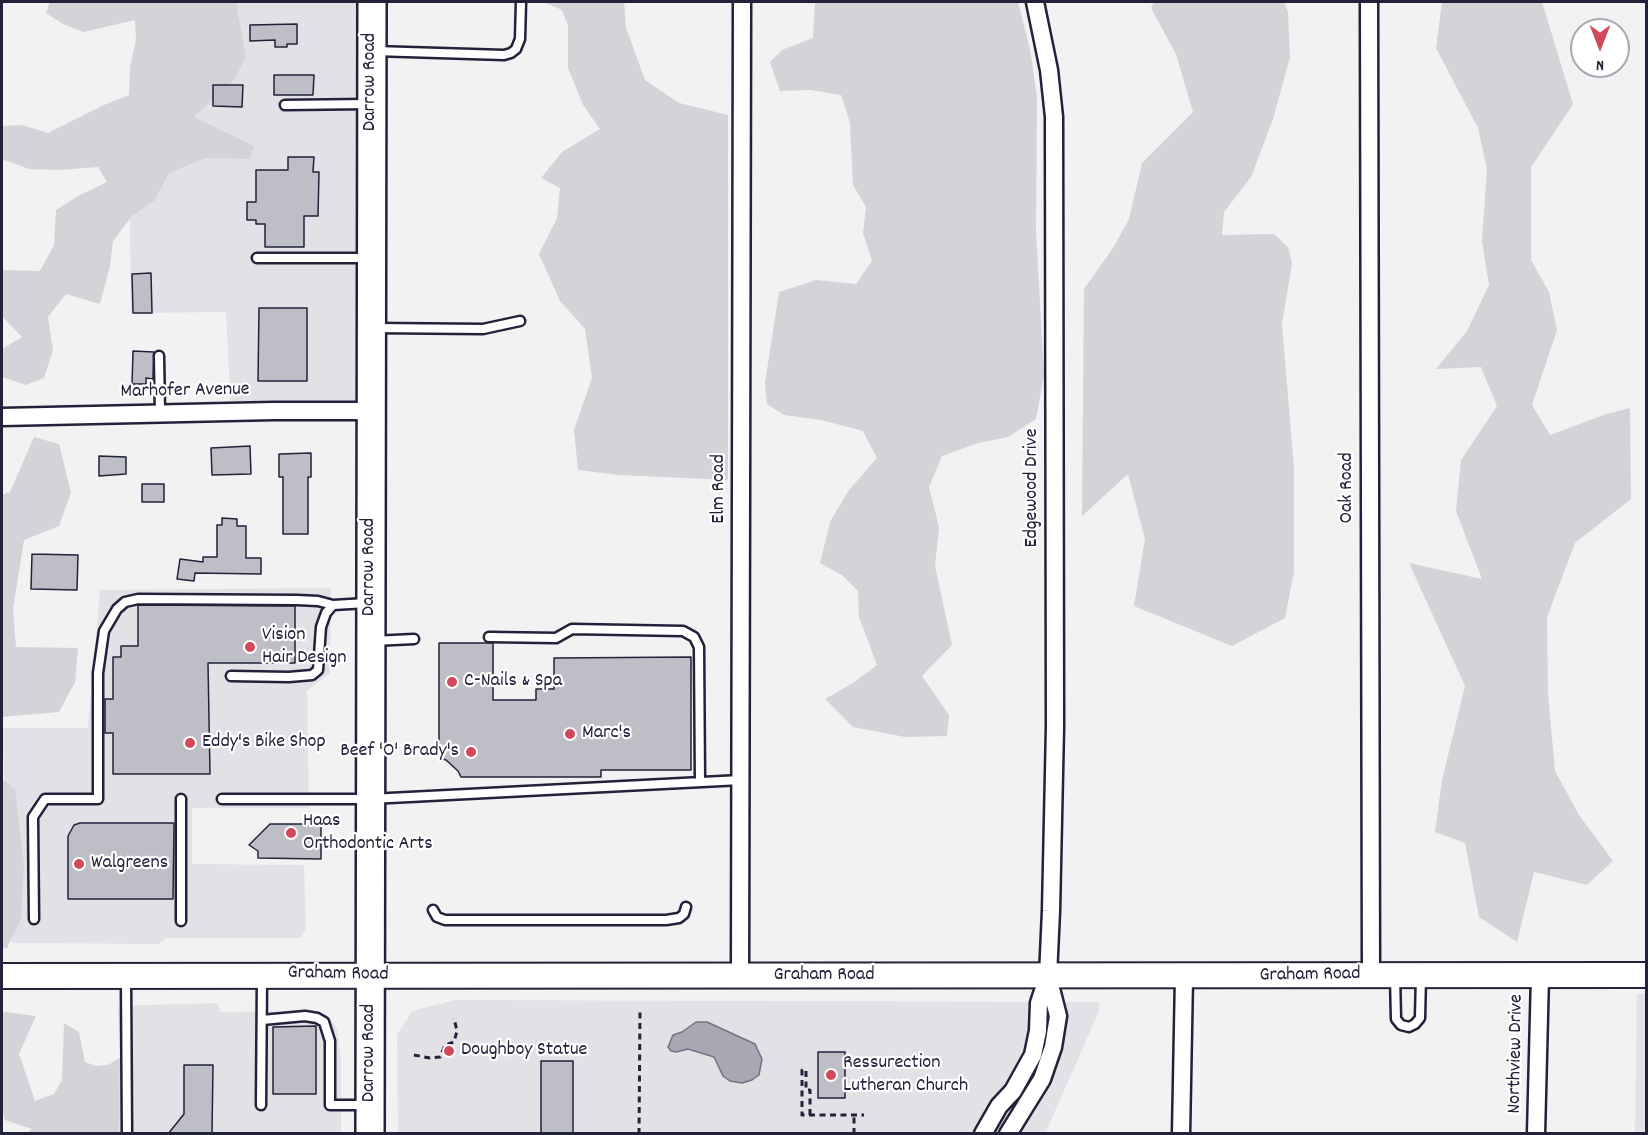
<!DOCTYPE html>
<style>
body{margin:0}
#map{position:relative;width:1648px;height:1135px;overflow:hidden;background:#f2f2f3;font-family:Dekko,sans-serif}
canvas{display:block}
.frame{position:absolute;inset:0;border:3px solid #22223b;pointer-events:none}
.north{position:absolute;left:1570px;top:18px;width:60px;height:60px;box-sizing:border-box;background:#fff;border:2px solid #a7a7b1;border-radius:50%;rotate:180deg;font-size:16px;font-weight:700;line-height:24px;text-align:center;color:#22223b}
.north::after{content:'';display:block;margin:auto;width:21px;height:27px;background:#d1495b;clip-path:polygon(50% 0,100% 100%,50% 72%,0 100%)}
</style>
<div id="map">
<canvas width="1648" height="1135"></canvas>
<div class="frame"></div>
<div class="north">N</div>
</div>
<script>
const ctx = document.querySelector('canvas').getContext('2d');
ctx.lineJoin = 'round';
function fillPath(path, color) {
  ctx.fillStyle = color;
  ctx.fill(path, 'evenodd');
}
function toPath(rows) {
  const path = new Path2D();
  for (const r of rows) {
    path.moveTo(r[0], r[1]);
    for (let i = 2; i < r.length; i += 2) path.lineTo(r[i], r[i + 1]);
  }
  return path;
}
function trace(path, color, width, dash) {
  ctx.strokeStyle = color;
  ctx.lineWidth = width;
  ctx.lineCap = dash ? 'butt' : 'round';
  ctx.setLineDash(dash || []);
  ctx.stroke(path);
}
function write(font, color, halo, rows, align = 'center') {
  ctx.font = font + ' Dekko,sans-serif';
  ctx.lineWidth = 4.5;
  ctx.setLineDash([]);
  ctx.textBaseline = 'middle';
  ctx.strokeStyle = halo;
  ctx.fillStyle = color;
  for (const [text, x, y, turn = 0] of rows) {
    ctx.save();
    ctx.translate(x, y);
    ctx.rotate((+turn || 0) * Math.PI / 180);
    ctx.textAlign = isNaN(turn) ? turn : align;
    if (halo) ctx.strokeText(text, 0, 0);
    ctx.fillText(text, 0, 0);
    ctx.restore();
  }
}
const built = toPath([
 [186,2,372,2,376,413,231,412,226,312,131,313,129,141],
 [331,588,330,673,307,691,309,808,192,808,192,864,304,865,306,929,300,938,166,938,159,944,12,943,2,728,88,728,100,590],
 [1637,994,1646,994,1646,1133,1635,1134],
 [455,1000,1099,1002,1099,1011,1045,1134,398,1133,397,1035,412,1011],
 [218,1003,220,1012,316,1011,330,1018,337,1029,341,1059,341,1133,119,1133,120,1058,118,1006]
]);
const green = toPath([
 [50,2,236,2,246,57,234,80,194,117,254,146,250,159,205,158,169,173,154,201,132,216,113,241,110,266,100,304,66,294,48,317,53,350,44,378,26,385,2,377,2,349,22,337,2,316,2,270,40,271,54,245,56,210,78,196,107,182,98,167,58,170,29,169,2,159,2,126,22,125,48,133,104,105,129,95,130,67,136,40,135,20,84,32,63,24,46,13],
 [473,2,624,2,626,28,645,80,679,103,728,115,728,480,619,475,578,470,574,430,592,378,585,329,560,301,539,254,557,218,560,188,541,178,562,152,600,129,583,105,568,68,568,26,562,10,543,2,479,3],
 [815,2,1018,2,1030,49,1037,97,1036,231,1044,375,1036,419,1008,437,978,443,942,456,929,487,939,527,935,566,952,645,922,676,949,715,947,736,905,737,853,727,825,699,853,683,877,665,859,617,858,591,842,575,820,563,830,522,849,490,877,458,863,431,821,420,784,415,767,404,765,383,779,292,816,280,856,284,872,261,863,233,866,207,853,185,850,123,841,95,811,90,780,91,770,62,782,50,813,38],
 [1154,2,1284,2,1288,12,1290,57,1273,119,1251,177,1224,212,1222,235,1274,234,1288,247,1292,263,1282,324,1294,468,1294,572,1285,618,1232,646,1134,606,1145,539,1128,474,1082,516,1084,289,1113,248,1129,219,1142,163,1193,112,1176,54,1151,8],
 [1442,2,1542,2,1573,104,1531,167,1531,260,1549,292,1557,330,1532,405,1550,435,1606,414,1630,408,1631,499,1575,543,1547,617,1548,694,1555,771,1579,815,1613,861,1587,885,1534,872,1517,942,1479,917,1465,843,1435,832,1442,780,1465,686,1409,563,1482,579,1456,511,1461,460,1497,406,1481,367,1436,369,1467,331,1489,285,1482,241,1487,169,1478,128,1436,48],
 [34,437,59,444,71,493,59,526,24,540,13,609,16,647,78,648,75,682,59,712,2,717,2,495,10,492],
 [2,779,15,789,24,865,21,919,7,948,2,948],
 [5,1012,36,1016,19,1054,35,1101,54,1094,62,1080,64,1023,79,1032,85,1062,96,1066,108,1065,120,1058,119,1133,27,1133,32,1129,5,1120,2,1109,2,1013]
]);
const water = toPath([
 [696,1022,707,1022,755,1044,762,1059,759,1075,752,1080,742,1083,730,1081,723,1076,714,1057,688,1049,676,1052,671,1051,668,1047,673,1035,682,1032,696,1022]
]);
const building = toPath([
 [297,24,297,44,287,44,287,47,275,47,275,40,250,41,250,25,297,24],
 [274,75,314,75,313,95,274,95,274,75],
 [213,85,243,85,242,107,213,106,213,85],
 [288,157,314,157,313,172,319,172,318,216,304,216,304,247,265,247,265,224,256,224,256,220,247,220,247,202,256,202,256,170,288,170,288,157],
 [151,273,152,313,133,313,132,274,151,273],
 [259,308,307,308,307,381,258,381,259,308],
 [133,351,154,352,153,379,146,378,146,384,132,384,133,351],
 [250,446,251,474,212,475,211,448,250,446],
 [311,453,311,477,308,477,308,534,283,534,283,477,279,477,279,454,311,453],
 [99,456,126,457,126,474,99,476,99,456],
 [142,484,164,484,164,502,142,502,142,484],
 [222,518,237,519,237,526,246,526,246,558,261,558,261,574,195,573,194,581,177,579,180,559,203,562,203,557,217,557,217,525,222,525,222,518],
 [32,554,78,555,77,590,31,589,32,554],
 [138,605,295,606,295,663,208,663,210,774,113,774,113,733,105,733,105,699,113,699,113,657,121,657,121,646,138,646,138,605],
 [439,643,493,643,493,700,536,700,536,689,554,689,554,658,691,657,691,770,601,770,601,777,461,777,458,771,446,760,439,758,439,643],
 [80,823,174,823,173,899,68,899,68,836,74,825,80,823],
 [270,824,321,824,321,859,258,858,258,851,249,845,270,824],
 [316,1026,316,1094,273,1094,273,1027,316,1026],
 [818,1052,845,1052,845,1098,818,1098,818,1052],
 [541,1061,573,1061,573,1134,541,1134,541,1061],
 [184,1065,213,1065,212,1134,168,1134,184,1114,184,1065]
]);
const path = toPath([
 [414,1055,430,1058,440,1057,445,1045,454,1042,457,1031,454,1018],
 [810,1115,810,1090,806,1090,806,1070,802,1070,802,1115,864,1115],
 [639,1134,640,1012],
 [854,1134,854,1115]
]);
const service = toPath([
 [374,51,504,55,511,53,516,49,520,39,521,2],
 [285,105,368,104],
 [257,258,367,258],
 [374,328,483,329,520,321],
 [159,356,160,413],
 [489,637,556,638,572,629,683,631,694,637,699,647,700,782],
 [373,641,414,639],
 [231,676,289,677,312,675,318,670,321,627,326,613,333,605,367,603],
 [222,799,370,799,741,780],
 [433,910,437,917,445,920,666,920,679,918,684,914,686,907],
 [34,919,33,817,45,799,98,799,98,673,104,631,117,609,125,602,138,599,297,600,318,601,333,605],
 [181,921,181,799],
 [1395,976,1396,1019,1401,1025,1409,1027,1415,1024,1420,1018,1421,976],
 [126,979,127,1134],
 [262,1020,305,1016,317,1018,324,1022,330,1041,330,1105,368,1105],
 [261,1105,262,978]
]);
const minor = toPath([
 [1369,2,1371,975],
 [2,417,274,411,370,411],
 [740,976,742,2],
 [983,1134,999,1106,1013,1091,1033,1055,1038,1031,1039,1003,1048,976,1051,911,1055,727,1054,117,1049,70,1035,2],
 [1008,1134,1042,1079,1053,1047,1058,1016,1048,977],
 [1181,1134,1184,977],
 [1536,1134,1540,976]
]);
const secondary = toPath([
 [2,976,1646,975]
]);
const primary = toPath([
 [370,1134,372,2]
]);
const markers = [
 [250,647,6,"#d1495b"],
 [452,682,6,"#d1495b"],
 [570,734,6,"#d1495b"],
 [190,743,6,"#d1495b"],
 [471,752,6,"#d1495b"],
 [291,833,6,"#d1495b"],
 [79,864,6,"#d1495b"],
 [449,1051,6,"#d1495b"],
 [831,1075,6,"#d1495b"]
];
const streetNames = [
 ["Darrow Road",371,82,-90],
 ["Marhofer Avenue",185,392,-1],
 ["Edgewood Drive",1033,488,-90],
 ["Oak Road",1348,488,-90],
 ["Elm Road",720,489,-90],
 ["Darrow Road",370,567,-90],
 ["Graham Road",338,975,1],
 ["Graham Road",824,976],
 ["Graham Road",1310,976,-1],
 ["Darrow Road",370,1053,-90],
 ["Northview Drive",1517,1054,-89]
];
const poiNames = [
 ["Vision",262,636],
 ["Hair Design",262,659],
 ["C-Nails & Spa",464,682],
 ["Marc's",582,734],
 ["Eddy's Bike Shop",202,743],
 ["Beef 'O' Brady's",459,752,"right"],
 ["Haas",303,822],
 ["Orthodontic Arts",303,845],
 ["Walgreens",91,864],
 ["Doughboy Statue",461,1051],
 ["Ressurection",843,1064],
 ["Lutheran Church",843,1087]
];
fillPath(built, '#e2e2e6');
fillPath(green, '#d3d3d8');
fillPath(water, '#a8a8b2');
trace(water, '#727282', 1.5);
fillPath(building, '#bebec6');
trace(building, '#22223b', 1.5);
trace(service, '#22223b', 13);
trace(minor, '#22223b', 21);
trace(secondary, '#22223b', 28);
trace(primary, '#22223b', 32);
trace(path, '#22223b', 3, [6, 4.5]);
trace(service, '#fff', 8);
trace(minor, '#fff', 16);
trace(secondary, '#fff', 24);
trace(primary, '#fff', 27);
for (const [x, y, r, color] of markers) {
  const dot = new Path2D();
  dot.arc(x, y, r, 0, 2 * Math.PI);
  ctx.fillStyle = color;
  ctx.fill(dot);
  trace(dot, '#fff', 2);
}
write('20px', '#22223b', '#fff', streetNames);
write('20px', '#22223b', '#fff', poiNames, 'left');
</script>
